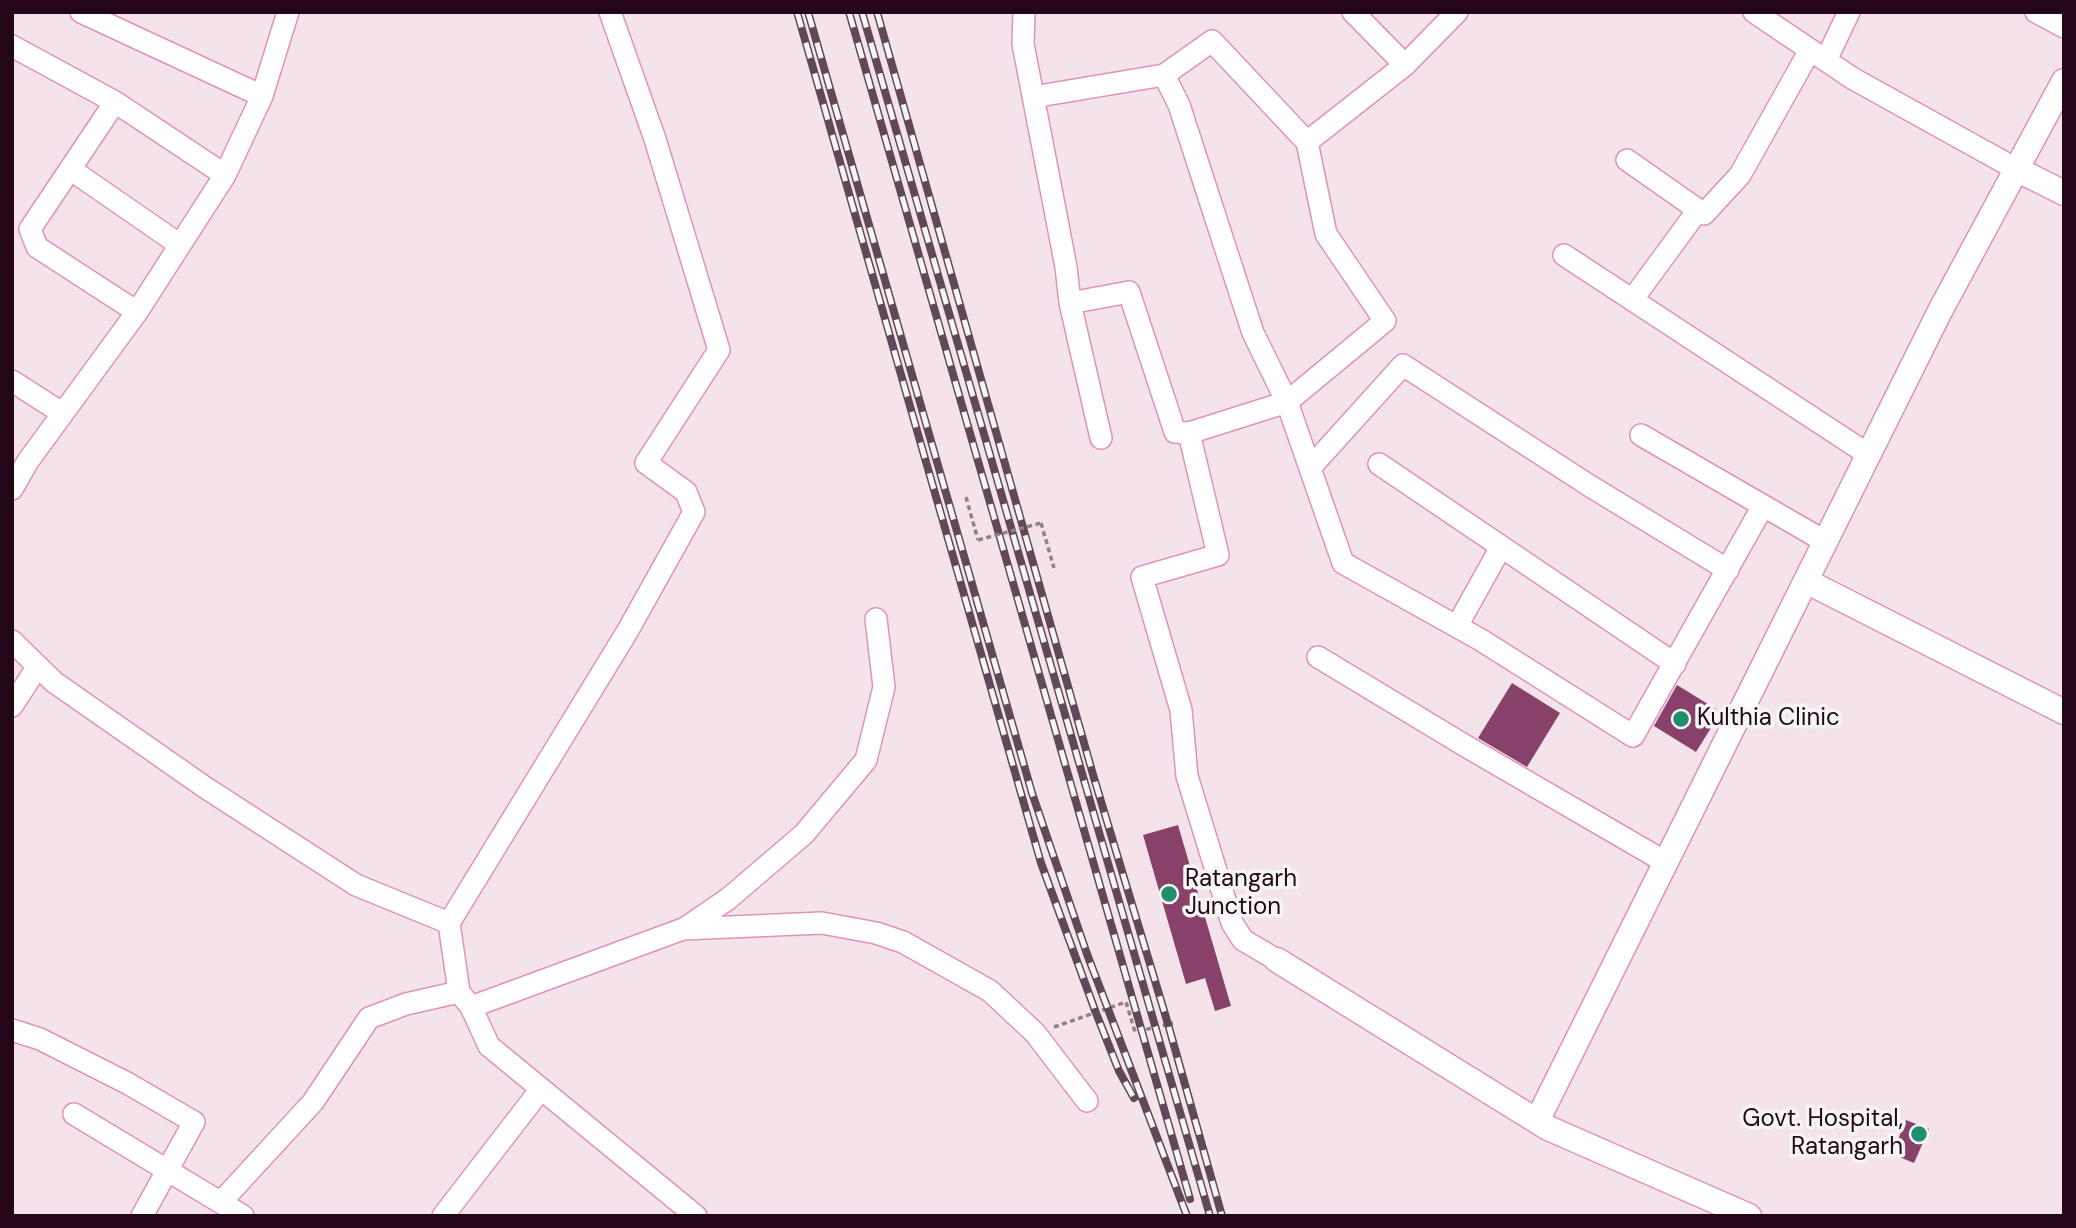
<!DOCTYPE html>
<style>
body{margin:0}
#map{position:relative;width:2076px;height:1228px;overflow:hidden;background:#f4e3eb;font-family:"DM Sans",sans-serif}
canvas{display:block}
.frame{position:absolute;inset:0;border:14px solid #230718;pointer-events:none}
</style>
<div id="map">
<canvas width="2076" height="1228"></canvas>
<div class="frame"></div>
</div>
<script>
const ctx = document.querySelector('canvas').getContext('2d');
ctx.lineJoin = 'round';
function fillPath(path, color) {
  ctx.fillStyle = color;
  ctx.fill(path, 'evenodd');
}
function toPath(rows) {
  const path = new Path2D();
  for (const r of rows) {
    path.moveTo(r[0], r[1]);
    for (let i = 2; i < r.length; i += 2) path.lineTo(r[i], r[i + 1]);
  }
  return path;
}
function trace(path, color, width, dash) {
  ctx.strokeStyle = color;
  ctx.lineWidth = width;
  ctx.lineCap = dash ? 'butt' : 'round';
  ctx.setLineDash(dash || []);
  ctx.stroke(path);
}
function write(font, color, halo, rows, align = 'center') {
  ctx.font = font + ' "DM Sans",sans-serif';
  ctx.lineWidth = 7;
  ctx.setLineDash([]);
  ctx.textBaseline = 'middle';
  ctx.strokeStyle = halo;
  ctx.fillStyle = color;
  for (const [text, x, y, turn = 0] of rows) {
    ctx.save();
    ctx.translate(x, y);
    ctx.rotate((+turn || 0) * Math.PI / 180);
    ctx.textAlign = isNaN(turn) ? turn : align;
    if (halo) ctx.strokeText(text, 0, 0);
    ctx.fillText(text, 0, 0);
    ctx.restore();
  }
}
const building = toPath([
 [1512,683,1560,713,1527,767,1478,738],
 [1677,685,1721,712,1696,752,1654,726],
 [1178,825,1231,1006,1215,1011,1205,978,1186,984,1143,835],
 [1906,1120,1929,1129,1914,1163,1892,1154]
]);
const path = toPath([
 [966,497,978,540],
 [1041,523,1054,568],
 [1054,1027,1126,1002,1135,1032,1173,1023]
]);
const minor = toPath([
 [81,12,262,96],
 [1024,12,1023,44,1066,267,1070,303,1101,438],
 [1353,12,1405,65],
 [1754,12,1852,78,2016,169],
 [2036,12,2064,27],
 [12,46,115,102,225,175],
 [1826,60,1849,12],
 [1164,75,1179,105,1253,333,1287,402,1385,321,1326,234,1307,142],
 [1033,97,1164,75,1212,41,1307,142,1405,65,1457,12],
 [115,102,30,229,37,247,137,312],
 [1627,160,1704,214,1740,175,1810,50],
 [70,169,180,245],
 [1564,255,1869,455],
 [1632,300,1698,210],
 [1070,303,1129,292,1175,432,1189,433,1218,555,1142,577,1181,710,1187,776,1232,923,1243,940,1277,960],
 [12,381,62,413],
 [1189,433,1287,402,1343,563,1481,640,1633,736,1763,506],
 [1641,435,1826,542],
 [1379,464,1675,664],
 [1310,468,1403,365,1590,486,1728,570],
 [12,489,28,461,137,312,225,175,262,96,288,12],
 [1457,626,1501,547],
 [12,641,54,682,206,788,356,885,449,923,459,992,471,1007,489,1046,696,1216],
 [1318,657,1469,748,1667,863],
 [12,706,38,666],
 [449,923,627,632,694,512,686,492,646,463,719,350,655,139,610,12],
 [684,929,728,899,804,834,866,760,884,687,876,619],
 [471,1007,683,929,822,923,876,933,903,942,990,991,1035,1033,1087,1101],
 [12,1030,40,1039,127,1083,194,1122,142,1216],
 [74,1114,243,1216],
 [221,1202,313,1102,369,1018,406,1004,459,992],
 [443,1216,541,1089]
]);
const tertiary = toPath([
 [2016,169,2064,193],
 [1806,581,2064,712],
 [1277,960,1548,1128,1749,1216],
 [1537,1121,1940,311,2064,81]
]);
const rail = toPath([
 [797,12,1041,863,1096,1013,1119,1071,1134,1098],
 [808,12,1032,793,1087,954,1187,1216],
 [849,12,1190,1199],
 [862,12,1210,1216],
 [877,12,1094,778,1168,1024,1222,1216]
]);
const pathBridge = toPath([
 [978,540,1041,523]
]);
const markers = [
 [1681,719,9,"#218e6d"],
 [1169,894,9,"#218e6d"],
 [1919,1134,9,"#218e6d"]
];
const poiNames = [
 ["Kulthia Clinic",1697,719],
 ["Ratangarh",1185,880],
 ["Junction",1185,908],
 ["Govt. Hospital,",1903,1120,"right"],
 ["Ratangarh",1903,1148,"right"]
];
fillPath(building, '#884269');
trace(minor, '#e192bb', 24);
trace(tertiary, '#e192bb', 27);
trace(path, '#957f8b', 3.5, [5, 3.5]);
trace(minor, '#fff', 21);
trace(tertiary, '#fff', 24);
trace(rail, '#614857', 8);
trace(rail, '#f5f5f5', 5, [16]);
trace(pathBridge, '#957f8b', 3.5, [5, 3.5]);
for (const [x, y, r, color] of markers) {
  const dot = new Path2D();
  dot.arc(x, y, r, 0, 2 * Math.PI);
  ctx.fillStyle = color;
  ctx.fill(dot);
  trace(dot, '#f5f5f5', 2.5);
}
write('24px', '#230718', '#f5f5f5', poiNames, 'left');
</script>
